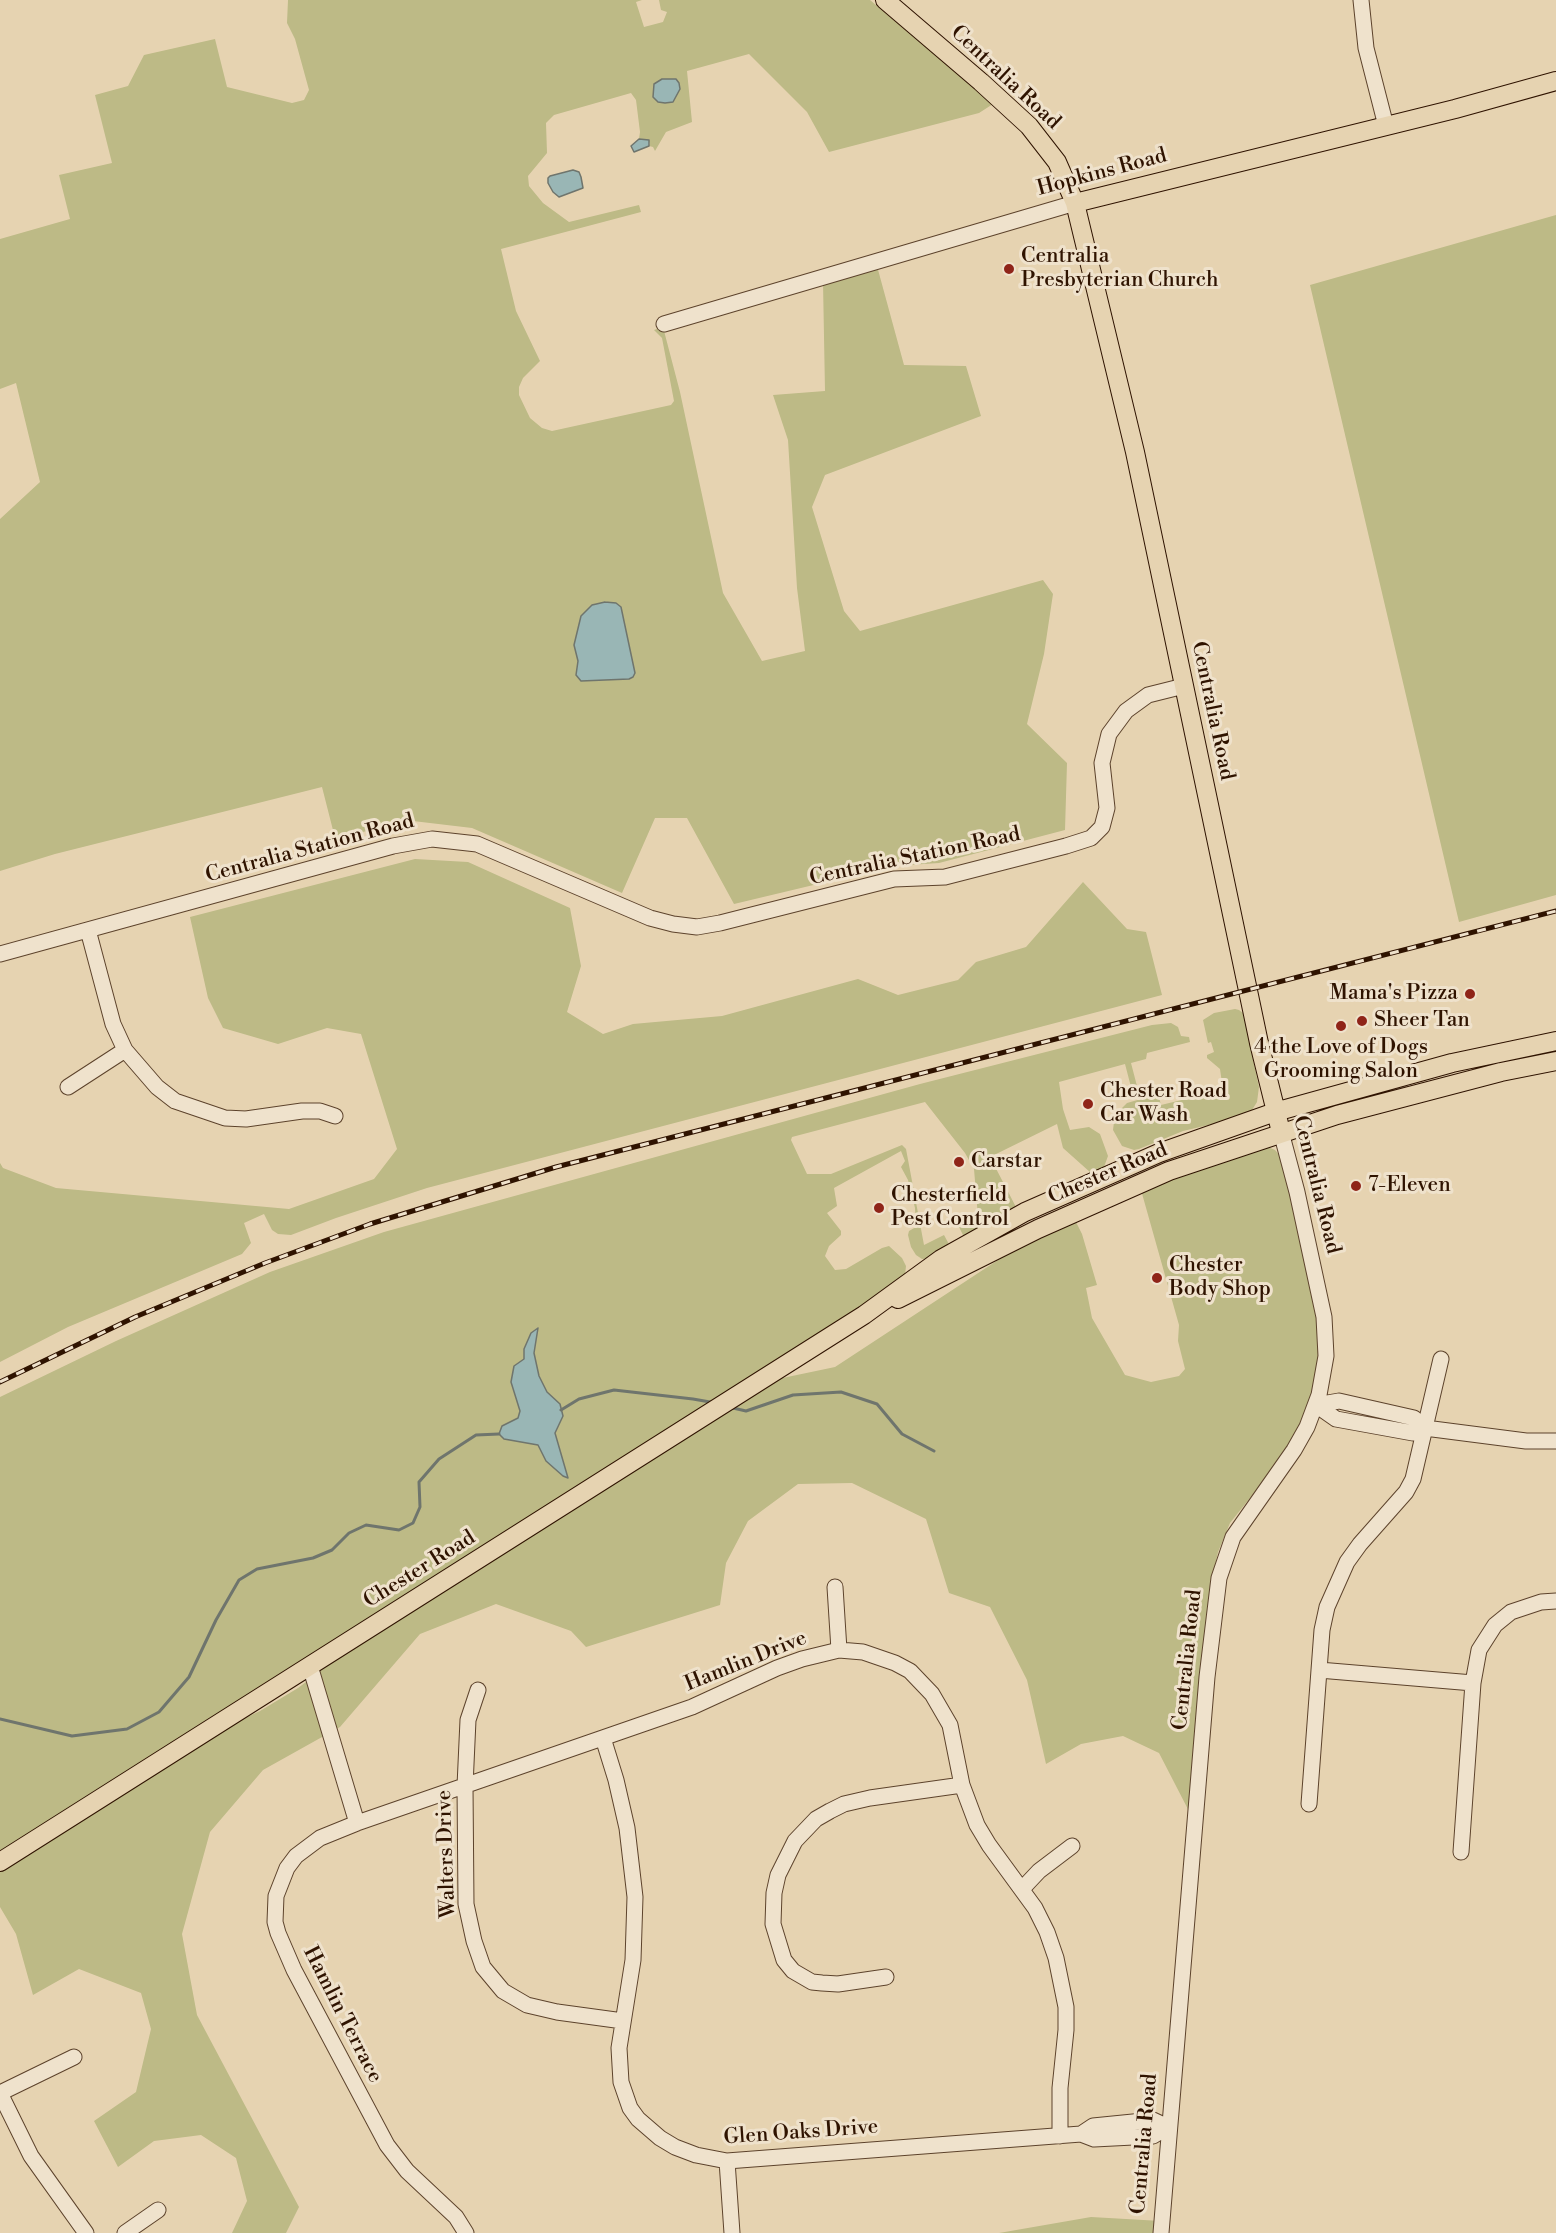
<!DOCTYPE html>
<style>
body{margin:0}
canvas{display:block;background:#e6d3b1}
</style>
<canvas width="1556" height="2233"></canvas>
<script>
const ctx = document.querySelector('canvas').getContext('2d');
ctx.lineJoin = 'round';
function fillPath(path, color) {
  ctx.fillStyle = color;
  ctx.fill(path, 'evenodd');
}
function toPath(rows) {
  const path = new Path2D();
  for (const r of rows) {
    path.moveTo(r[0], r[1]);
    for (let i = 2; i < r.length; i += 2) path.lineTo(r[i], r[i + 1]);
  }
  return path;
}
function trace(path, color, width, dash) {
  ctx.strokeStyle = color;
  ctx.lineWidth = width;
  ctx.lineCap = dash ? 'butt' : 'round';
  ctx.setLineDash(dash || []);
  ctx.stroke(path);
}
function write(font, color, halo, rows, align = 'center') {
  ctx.font = font + ' "Libre Bodoni",serif';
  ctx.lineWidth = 6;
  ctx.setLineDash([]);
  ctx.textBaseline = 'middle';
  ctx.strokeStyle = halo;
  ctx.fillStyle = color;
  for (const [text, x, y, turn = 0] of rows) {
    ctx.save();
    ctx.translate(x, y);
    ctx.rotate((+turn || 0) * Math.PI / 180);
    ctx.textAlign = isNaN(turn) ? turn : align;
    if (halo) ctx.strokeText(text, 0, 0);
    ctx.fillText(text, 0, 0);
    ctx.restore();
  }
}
const green = toPath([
 [288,0,642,0,636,2,644,27,663,22,667,12,661,10,659,0,870,0,993,104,979,113,829,152,807,112,749,54,687,71,692,122,666,132,655,151,653,147,649,146,650,143,646,139,639,139,640,132,636,100,631,93,554,115,546,123,547,153,528,176,529,186,543,203,569,222,639,205,641,212,501,249,516,311,540,361,523,378,519,387,519,395,530,418,542,428,552,431,671,405,674,401,662,338,654,330,663,327,680,392,723,593,762,661,805,651,797,588,788,440,773,395,825,391,823,282,877,266,904,365,966,366,981,416,825,475,812,507,844,611,860,631,1043,580,1053,594,1044,654,1027,724,1067,763,1065,830,939,863,893,866,734,904,687,818,655,818,622,893,472,828,413,821,335,838,322,787,55,854,0,871,0,519,40,482,16,383,0,389,0,239,70,219,59,175,112,163,95,95,128,86,144,55,215,39,227,87,292,103,304,100,309,90,295,39,287,23],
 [1556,215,1556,895,1459,922,1310,285],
 [415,859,468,862,570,908,581,966,567,1012,603,1034,633,1024,722,1016,858,979,898,995,958,980,976,962,1026,947,1083,882,1127,929,1146,932,1162,995,427,1188,336,1218,291,1235,278,1234,272,1230,264,1214,244,1223,251,1243,242,1254,68,1327,0,1362,0,1163,3,1168,56,1188,289,1209,374,1179,397,1149,361,1034,327,1028,278,1044,223,1028,208,998,190,917],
 [1235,1009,1239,1010,1243,1013,1259,1087,1257,1102,1252,1110,1238,1118,1183,1131,1139,1149,1134,1150,1122,1146,1113,1130,1114,1122,1116,1114,1127,1103,1155,1095,1159,1097,1161,1105,1223,1090,1220,1069,1207,1058,1207,1055,1214,1052,1211,1042,1208,1043,1203,1020,1214,1013],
 [1171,1023,1178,1027,1181,1036,1189,1037,1190,1042,1147,1053,1146,1059,1131,1063,1137,1086,1135,1089,1131,1087,1125,1064,1059,1082,1063,1109,1070,1130,1089,1127,1100,1134,1108,1156,1104,1167,1091,1173,1063,1148,1057,1124,990,1157,1017,1209,964,1237,959,1227,978,1217,974,1169,965,1153,925,1102,792,1137,791,1140,807,1174,831,1174,902,1145,906,1149,924,1245,944,1235,951,1248,932,1258,922,1259,916,1255,911,1247,908,1235,909,1231,916,1227,915,1208,908,1180,901,1167,905,1161,901,1151,834,1188,837,1206,827,1213,841,1231,841,1235,829,1246,825,1256,835,1270,846,1269,882,1248,889,1246,902,1258,906,1266,905,1275,901,1281,0,1856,0,1397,116,1341,270,1272,384,1232,920,1084,1152,1025],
 [1266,1146,1275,1150,1282,1158,1313,1280,1321,1356,1315,1395,1300,1430,1281,1459,1230,1523,1218,1552,1213,1575,1192,1817,1159,1753,1123,1736,1081,1744,1046,1764,1027,1680,990,1607,949,1593,926,1519,852,1483,798,1484,748,1521,726,1563,720,1605,586,1647,571,1631,496,1604,420,1634,340,1727,263,1770,210,1832,182,1934,197,2015,299,2207,286,2233,232,2233,247,2201,236,2158,201,2135,154,2141,118,2167,94,2121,136,2092,151,2029,141,1993,79,1969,33,1995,16,1934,0,1907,0,1869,219,1730,260,1711,298,1688,344,1653,773,1380,835,1367,1027,1241,1075,1220,1082,1234,1097,1285,1086,1288,1092,1318,1125,1375,1151,1382,1179,1376,1185,1369,1178,1341,1179,1325,1141,1190],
 [1091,2217,1161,2221,1160,2233,999,2233]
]);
const water = toPath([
 [662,79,676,79,679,83,680,89,673,102,665,103,658,102,653,97,654,84,662,79],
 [639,139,649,140,649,146,634,152,631,146,639,139],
 [573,170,579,172,581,177,583,188,559,197,553,192,548,183,548,178,550,176,573,170],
 [605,602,616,603,621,607,635,673,633,677,629,679,581,681,576,675,578,661,574,645,581,616,592,605,605,602],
 [538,1328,534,1353,539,1376,547,1392,560,1404,563,1416,555,1433,568,1478,563,1476,546,1461,538,1445,504,1439,499,1434,502,1426,518,1418,520,1411,511,1382,514,1366,524,1359,524,1349,531,1333,538,1328]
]);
const stream = toPath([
 [733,1408,746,1411,793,1395,841,1392,877,1404,902,1434,934,1451],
 [561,1410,579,1399,614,1390,693,1399,710,1402],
 [0,1719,72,1736,127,1729,159,1712,189,1677,216,1620,239,1580,257,1569,313,1558,332,1550,349,1533,366,1525,399,1530,413,1523,420,1507,419,1482,439,1459,476,1435,499,1434]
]);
const minor = toPath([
 [1361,0,1366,48,1386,126],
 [664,324,1075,203],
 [88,930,113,1024,125,1050,157,1087,175,1101,225,1118,246,1119,302,1111,320,1111,335,1116],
 [0,954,393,846,432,839,477,844,650,918,673,924,697,927,720,923,894,879,945,877,1066,846,1091,838,1102,827,1107,808,1102,763,1109,734,1126,711,1148,695,1184,686],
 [68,1087,125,1050],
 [1316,1405,1336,1419,1413,1433,1425,1428,1526,1441,1556,1441],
 [1316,1405,1339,1401,1414,1418,1425,1428],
 [835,1587,839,1650],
 [310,1666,357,1823],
 [1319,1670,1473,1683],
 [478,1690,468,1720,465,1786,466,1904,474,1941,483,1967,503,1991,527,2005,557,2012,623,2021],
 [603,1738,616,1780,627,1828,635,1897,633,1960,619,2048,621,2082,630,2108,638,2119,660,2138,675,2147,696,2155,727,2161,1081,2134,1094,2139,1153,2136,1168,2127],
 [1309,1804,1322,1630,1327,1607,1347,1562,1360,1544,1406,1492,1413,1479,1441,1359],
 [1461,1852,1473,1683,1479,1650,1495,1625,1511,1612,1541,1602,1556,1601],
 [1023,1888,1039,1871,1072,1846],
 [886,1977,838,1984,822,1983,812,1982,793,1971,784,1960,773,1924,774,1893,778,1875,795,1841,816,1819,830,1811,844,1804,870,1798,962,1785],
 [0,2093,31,2156,86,2233],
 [0,2093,74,2057],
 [1081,2134,1093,2126,1153,2120,1168,2127],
 [727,2161,732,2233],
 [125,2233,158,2210],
 [466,2233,456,2217,407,2171,387,2145,294,1970,278,1933,275,1922,276,1896,287,1868,296,1856,320,1838,357,1823,692,1707,777,1668,802,1659,839,1650,863,1652,895,1663,910,1671,932,1694,950,1725,962,1785,977,1825,989,1845,1035,1908,1047,1932,1056,1958,1066,2007,1066,2030,1060,2088,1060,2136],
 [1161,2233,1207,1677,1219,1578,1233,1537,1294,1450,1307,1427,1319,1395,1326,1356,1324,1317,1297,1192,1281,1132]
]);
const major = toPath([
 [885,0,981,82,1029,126,1057,162,1075,203,1135,452,1259,1043,1281,1132],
 [1075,203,1455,109,1556,81],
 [898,1299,1038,1229,1169,1171,1337,1115,1501,1072,1556,1061],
 [0,1862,864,1315,941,1259,1025,1212,1159,1153,1275,1112,1452,1063,1556,1041]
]);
const rail = toPath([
 [0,1382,135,1317,265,1263,370,1224,556,1167,1556,911]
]);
const markers = [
 [1009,269,6,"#8f2418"],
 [1470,994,6,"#8f2418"],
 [1362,1021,6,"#8f2418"],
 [1341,1026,6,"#8f2418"],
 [1088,1104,6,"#8f2418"],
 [959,1162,6,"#8f2418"],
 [1356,1186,6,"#8f2418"],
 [879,1208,6,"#8f2418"],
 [1157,1278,6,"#8f2418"]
];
const streetNames = [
 ["Centralia Road",1005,78,43],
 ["Hopkins Road",1102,173,-15],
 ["Centralia Road",1212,711,78],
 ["Centralia Station Road",310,849,-15],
 ["Centralia Station Road",915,857,-12],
 ["Chester Road",1108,1174,-23],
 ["Centralia Road",1316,1185,76],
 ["Chester Road",420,1570,-32],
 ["Centralia Road",1188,1660,-84],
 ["Hamlin Drive",746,1662,-22],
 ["Walters Drive",447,1854,-92],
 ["Hamlin Terrace",342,2015,63],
 ["Glen Oaks Drive",801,2133,-4],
 ["Centralia Road",1145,2144,-85]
];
const poiNames = [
 ["Centralia",1021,257],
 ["Presbyterian Church",1021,281],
 ["Mama's Pizza",1458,994,"right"],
 ["Sheer Tan",1374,1021],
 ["4 the Love of Dogs",1341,1048,"center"],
 ["Grooming Salon",1341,1072,"center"],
 ["Chester Road",1100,1092],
 ["Car Wash",1100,1116],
 ["Carstar",971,1162],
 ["7-Eleven",1368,1186],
 ["Chesterfield",891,1196],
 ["Pest Control",891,1220],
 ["Chester",1169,1266],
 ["Body Shop",1169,1290]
];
fillPath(green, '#bdba86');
fillPath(water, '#99b6b5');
trace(water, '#6f756d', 1.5);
trace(stream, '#6f756d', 3);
trace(minor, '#5d432c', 17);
trace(major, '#2f1300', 20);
trace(minor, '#efe2cc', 15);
trace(major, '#e6d3b1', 18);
trace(rail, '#2f1300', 5);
trace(rail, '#efe2cc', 3, [9]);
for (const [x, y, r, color] of markers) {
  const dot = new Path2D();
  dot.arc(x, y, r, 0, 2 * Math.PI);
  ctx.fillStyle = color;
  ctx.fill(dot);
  trace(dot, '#efe2cc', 2);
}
write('21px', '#2f1300', '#efe2cc', streetNames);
write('21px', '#2f1300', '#efe2cc', poiNames, 'left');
</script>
